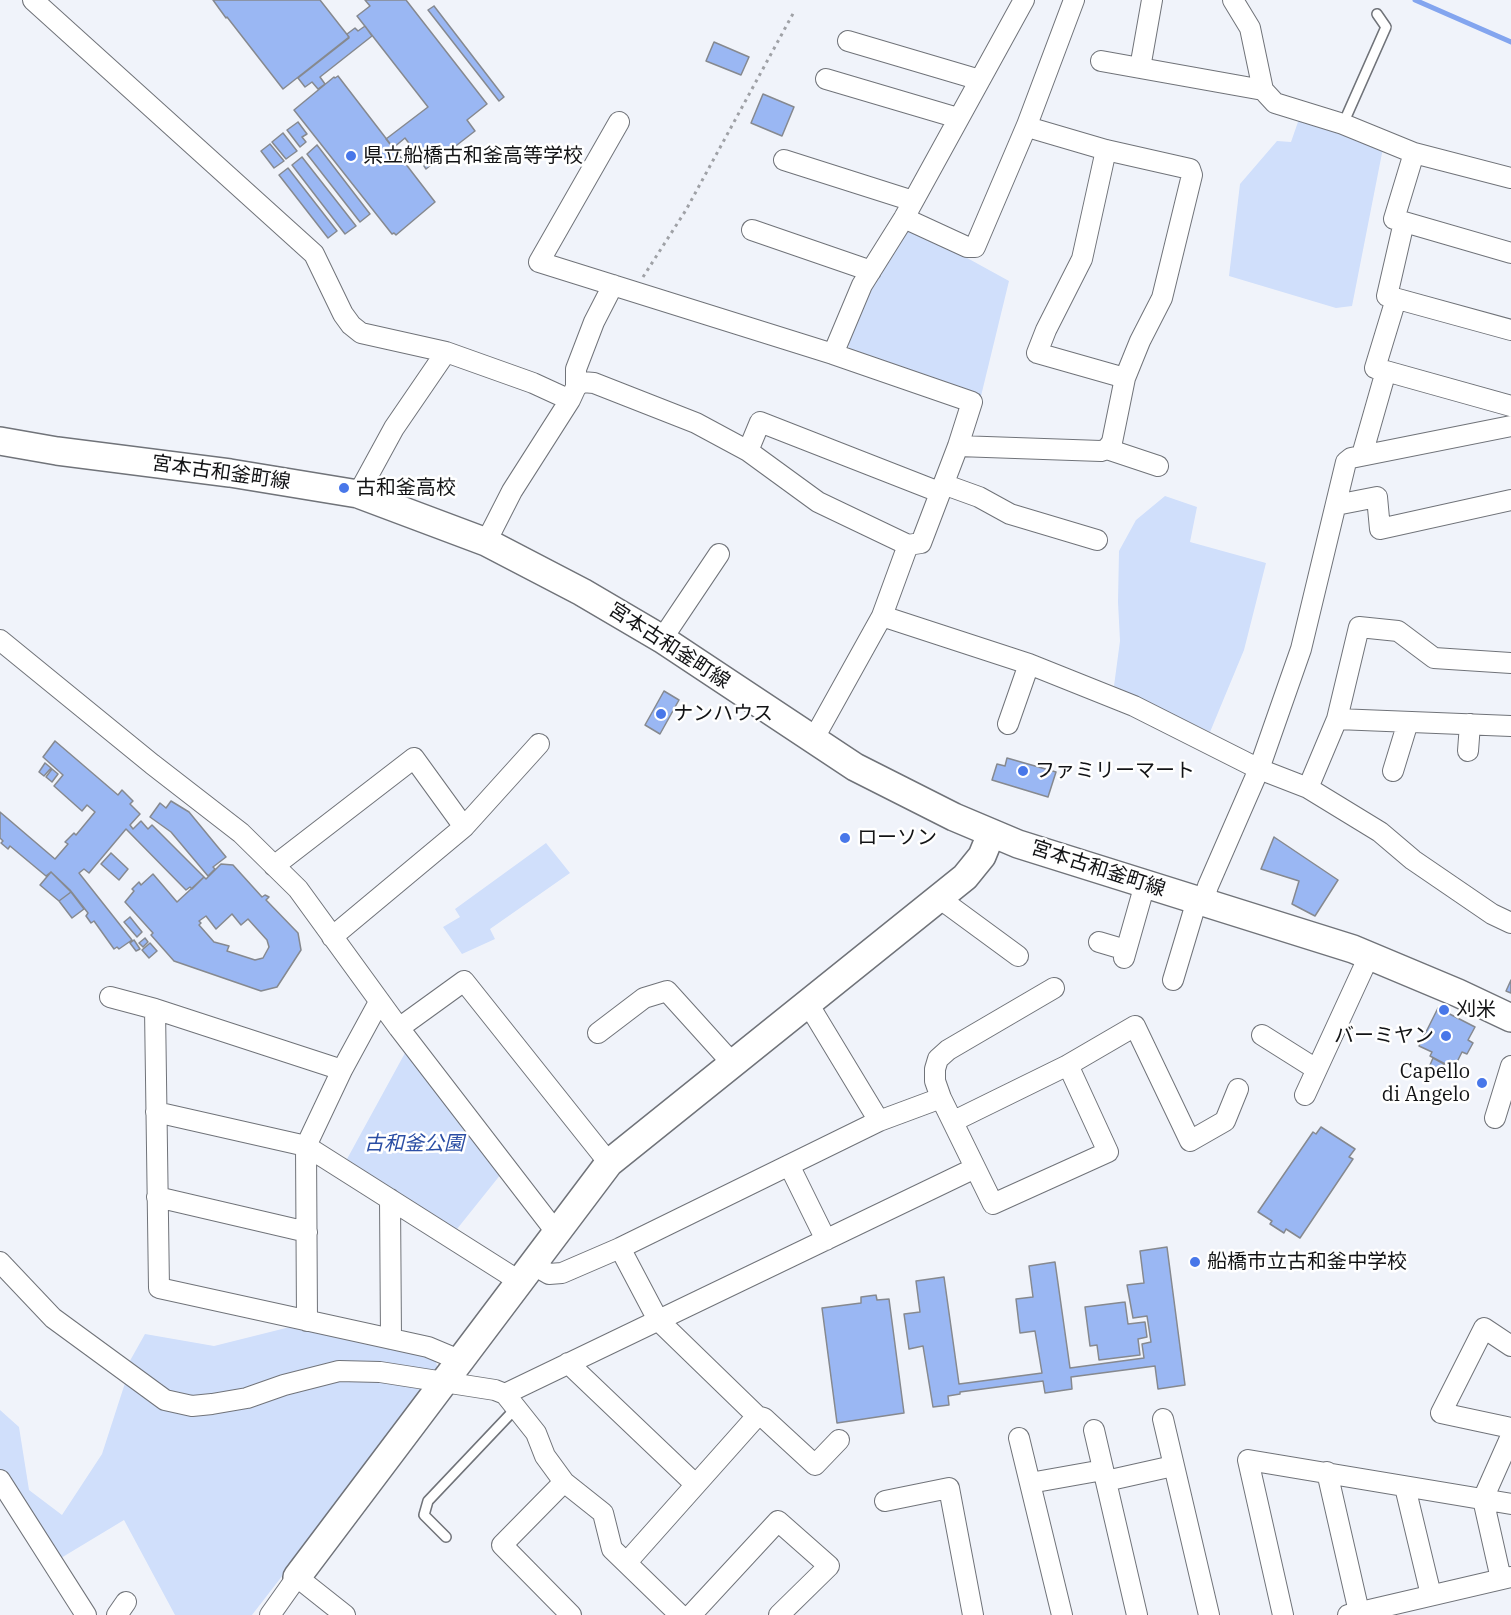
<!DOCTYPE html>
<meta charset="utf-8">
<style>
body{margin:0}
canvas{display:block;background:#f0f3fa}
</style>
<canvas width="1511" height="1615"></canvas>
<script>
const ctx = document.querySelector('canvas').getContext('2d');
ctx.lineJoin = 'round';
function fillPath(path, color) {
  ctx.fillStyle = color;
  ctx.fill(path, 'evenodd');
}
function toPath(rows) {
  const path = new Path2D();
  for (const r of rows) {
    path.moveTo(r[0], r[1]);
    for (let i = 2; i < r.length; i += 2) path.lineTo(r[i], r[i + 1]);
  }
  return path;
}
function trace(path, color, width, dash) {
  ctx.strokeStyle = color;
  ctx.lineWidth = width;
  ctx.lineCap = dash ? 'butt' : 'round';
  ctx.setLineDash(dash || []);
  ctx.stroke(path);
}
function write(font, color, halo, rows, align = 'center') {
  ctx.font = font + ' "IBM Plex Serif","Noto Sans JP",serif';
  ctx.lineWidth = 5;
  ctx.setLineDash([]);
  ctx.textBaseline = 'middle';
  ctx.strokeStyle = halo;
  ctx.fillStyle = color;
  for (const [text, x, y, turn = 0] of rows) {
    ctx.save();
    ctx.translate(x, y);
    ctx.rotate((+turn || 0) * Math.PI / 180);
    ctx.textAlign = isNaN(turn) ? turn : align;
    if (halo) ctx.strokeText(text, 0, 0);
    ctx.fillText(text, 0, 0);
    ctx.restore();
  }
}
const green = toPath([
 [1299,119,1383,148,1352,306,1336,308,1229,276,1240,184,1277,141,1291,142],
 [909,226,1009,281,981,396,851,354,847,341,869,287],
 [1165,496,1197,507,1190,542,1266,563,1244,650,1210,732,1114,686,1120,641,1118,602,1119,551,1136,520],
 [546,843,570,873,490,929,495,939,462,954,443,927,460,917,455,909],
 [405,1053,501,1174,453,1234,347,1159],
 [294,1326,435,1359,439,1373,252,1615,175,1615,124,1520,61,1558,0,1470,0,1410,19,1427,29,1490,62,1515,102,1454,126,1380,127,1366,145,1334,214,1346]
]);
const stream = toPath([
 [1415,0,1511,42]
]);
const building = toPath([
 [213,0,320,0,349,37,283,89,227,17,226,18,213,0],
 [365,0,406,0,487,104,467,120,475,131,426,169,424,166,425,165,405,138,393,148,386,139,428,107,357,16,370,6,365,0],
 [434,6,504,97,499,101,428,10,434,6],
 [365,26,372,36,320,77,325,84,318,89,312,82,305,87,298,78,349,38,347,34,355,28,358,31,365,26],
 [714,42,749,57,741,75,706,61,714,42],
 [338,76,435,202,396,235,394,233,392,234,294,110,334,77,335,78,338,76],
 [763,94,794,107,782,136,751,123,763,94],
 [298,122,307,134,302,137,306,142,300,147,287,130,298,122],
 [283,133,297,151,286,159,272,142,283,133],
 [270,144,284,161,274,168,261,151,270,144],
 [317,145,370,214,360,222,307,154,317,145],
 [302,157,356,226,345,234,292,165,302,157],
 [288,168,337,231,328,238,279,175,288,168],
 [664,691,679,700,660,734,645,725,664,691],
 [55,741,118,795,122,790,133,801,130,804,140,814,130,825,133,829,141,821,148,829,152,825,204,877,192,889,190,887,186,890,126,829,89,873,84,869,79,873,132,940,119,949,117,947,114,949,94,921,91,923,86,916,88,913,70,890,51,872,46,876,10,846,8,849,1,843,3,841,0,838,0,812,55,859,68,844,65,842,74,833,76,835,95,812,87,805,82,811,54,786,63,775,43,757,55,741],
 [1007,758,1056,772,1048,797,992,780,997,764,1005,766,1007,758],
 [45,763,51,768,44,776,39,772,45,763],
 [52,769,58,774,52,782,46,777,52,769],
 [171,801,189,812,226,857,213,867,215,869,208,876,171,832,150,817,160,803,166,808,171,801],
 [1274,837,1338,880,1315,916,1292,904,1299,881,1261,869,1274,837],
 [111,853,128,869,119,880,101,864,111,853],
 [221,864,233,865,262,897,265,895,269,897,266,900,298,933,301,950,277,987,261,991,174,961,151,935,153,933,125,902,134,891,132,889,139,882,141,885,153,874,177,902,204,877,206,879,221,864],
 [232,914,241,925,248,919,267,940,269,947,263,958,255,960,227,951,229,946,214,942,199,925,201,923,199,921,206,916,216,929,232,914],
 [51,872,71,892,59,901,40,885,51,872],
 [71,892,84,909,72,918,59,901,71,892],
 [130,917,142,932,137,937,124,922,130,917],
 [145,938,148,942,143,947,139,943,145,938],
 [134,940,140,949,136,951,130,943,134,940],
 [150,943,157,951,149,958,142,950,150,943],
 [1511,980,1511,993,1506,991,1511,980],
 [1438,1008,1475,1027,1468,1040,1473,1043,1467,1054,1462,1052,1456,1064,1453,1062,1451,1067,1430,1056,1432,1052,1419,1046,1438,1008],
 [1433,1058,1444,1064,1440,1070,1430,1065,1433,1058],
 [1321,1127,1355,1149,1349,1157,1353,1159,1300,1238,1286,1229,1284,1233,1270,1224,1272,1221,1258,1212,1313,1132,1316,1134,1321,1127],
 [1167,1247,1185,1385,1158,1389,1155,1366,1071,1377,1072,1389,1045,1393,1043,1381,960,1392,960,1394,948,1396,949,1405,933,1407,923,1346,909,1349,904,1314,920,1312,916,1281,944,1277,959,1384,1042,1373,1035,1331,1020,1333,1016,1299,1033,1297,1029,1266,1055,1262,1070,1368,1144,1358,1142,1344,1151,1342,1147,1316,1133,1318,1127,1285,1144,1283,1140,1251,1167,1247],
 [876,1295,877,1300,889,1299,904,1413,837,1423,822,1308,861,1303,861,1297,876,1295],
 [1125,1302,1128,1324,1145,1322,1147,1337,1138,1339,1140,1355,1099,1360,1097,1345,1090,1346,1085,1307,1125,1302]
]);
const path = toPath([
 [643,277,686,210,795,10]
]);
const lane = toPath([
 [1343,124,1386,27,1377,14],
 [446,1537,424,1515,428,1501,517,1407]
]);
const street = toPath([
 [33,0,314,254,343,314,351,325,361,333,446,352,533,383,570,400],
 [1233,0,1250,28,1263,90,1275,103,1343,124,1414,153,1511,178],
 [848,41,980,80],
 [1101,61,1263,90],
 [1140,68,1152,0],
 [826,79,958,118],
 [619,122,539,262,833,354,972,402,958,446,921,543,908,545,882,616,813,740],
 [1106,150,1082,259,1046,330,1037,353,1125,378],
 [1414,153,1394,219,1511,253],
 [784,160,913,201],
 [904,218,967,247,975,247,1027,125],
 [1404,222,1387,296,1511,330],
 [752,230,871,271],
 [1396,299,1375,368,1511,406],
 [833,354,862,285,904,218,1024,0],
 [576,387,576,369,594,322,613,285],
 [958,446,1101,451,1107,449,1112,442,1125,378,1140,341,1162,298,1192,175,1190,169,1106,150,1031,128,1027,125,1074,0],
 [1107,449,1158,466],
 [748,451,760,422,939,492],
 [1362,455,1386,371],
 [943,484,979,497,1010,514,1097,540],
 [358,494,394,428,446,352],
 [1336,505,1377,497,1380,529,1511,500],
 [486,542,512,491,570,400,576,387,582,382,594,383,696,423,748,451,818,502,908,545],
 [882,616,1029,664,1134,706,1259,769,1308,788,1380,832,1413,860,1492,914,1511,923],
 [662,639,719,554],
 [0,640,152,764,241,833,298,889,399,1028,556,1232],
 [1337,719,1511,726],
 [1008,724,1029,664],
 [1468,751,1470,724],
 [1393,771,1408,722],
 [1308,788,1337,719,1359,627,1398,631,1434,658,1511,663],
 [274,866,414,758,464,827],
 [939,898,1018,956],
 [1203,902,1208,886,1259,769,1301,649,1346,462,1351,458,1511,426],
 [332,937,464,827,539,744],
 [1099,942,1126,950],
 [1124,958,1145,884],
 [1173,980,1197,900],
 [110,997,155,1009,342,1070],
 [807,1002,879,1121],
 [155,1009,159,1288,428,1347,459,1360],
 [399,1028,464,981,609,1163],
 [598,1033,644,998,667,991,733,1064],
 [1262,1035,1316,1069],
 [1305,1095,1369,956],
 [941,1098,935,1081,935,1069,938,1059,948,1050,1054,988],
 [156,1112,306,1146,519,1281],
 [1495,1118,1511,1066],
 [954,1121,1068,1065,1135,1026,1190,1141,1225,1121,1238,1089],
 [789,1165,826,1240],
 [157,1197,307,1232],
 [390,1199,391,1339],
 [620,1248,658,1320,757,1416,627,1562],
 [0,1262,53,1318,165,1400,192,1406,212,1404,247,1398,284,1385,339,1371,380,1372,495,1390,505,1394,536,1433,545,1456,564,1482,603,1513,612,1549,680,1615],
 [532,1264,549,1274,562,1273,620,1248,879,1121,941,1098,993,1204,1108,1152,1068,1065],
 [307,1321,306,1146,342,1070,379,1002],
 [1511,1346,1484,1328,1441,1413,1511,1428],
 [568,1363,695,1484],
 [505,1394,975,1168],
 [757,1416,764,1418,815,1465,839,1440],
 [1163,1419,1209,1615],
 [1094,1430,1137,1615],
 [1019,1438,1062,1615],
 [1327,1472,1359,1612],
 [0,1480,86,1615],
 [1106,1481,1173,1466],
 [564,1482,502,1545,571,1615],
 [1030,1483,1103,1470],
 [1405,1487,1431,1595],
 [885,1501,949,1488,973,1615],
 [1501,1579,1483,1499,1511,1436],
 [117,1615,126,1602],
 [270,1615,297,1577,345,1615],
 [691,1615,778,1521,829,1566,779,1615],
 [1283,1615,1248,1460,1511,1504],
 [1348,1615,1511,1577]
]);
const secondary = toPath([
 [0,441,57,451,230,473,358,494,486,542,582,592,662,639,855,767,954,817,1018,844,1353,949,1458,993,1511,1018],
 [297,1577,609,1163,965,877,982,856,991,834]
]);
const markers = [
 [351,156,6,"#4877e9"],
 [344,488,6,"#4877e9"],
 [661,714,6,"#4877e9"],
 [1023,771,6,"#4877e9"],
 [845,838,6,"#4877e9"],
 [1444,1010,6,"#4877e9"],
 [1446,1036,6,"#4877e9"],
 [1482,1083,6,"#4877e9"],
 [1195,1262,6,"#4877e9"]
];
const poiNames = [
 ["県立船橋古和釜高等学校",363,156],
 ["古和釜高校",356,488],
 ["ナンハウス",673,714],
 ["ファミリーマート",1035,771],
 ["ローソン",857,838],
 ["刈米",1456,1010],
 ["バーミヤン",1434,1036,"right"],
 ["Capello",1470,1072,"right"],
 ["di Angelo",1470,1095,"right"],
 ["船橋市立古和釜中学校",1207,1262]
];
const streetNames = [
 ["宮本古和釜町線",221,473,8],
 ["宮本古和釜町線",669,646,33],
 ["宮本古和釜町線",1098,869,18]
];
const parkNames = [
 ["古和釜公園",414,1144]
];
fillPath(green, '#d0dffb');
trace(stream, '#83a5ef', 5);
fillPath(building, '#9ab7f3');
trace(building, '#86898f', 1.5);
trace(lane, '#707379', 12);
trace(street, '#707379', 22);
trace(secondary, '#707379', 30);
trace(path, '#9fa1a6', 3, [3, 4.5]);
trace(lane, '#fff', 9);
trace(street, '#fff', 20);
trace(secondary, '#fff', 27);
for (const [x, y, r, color] of markers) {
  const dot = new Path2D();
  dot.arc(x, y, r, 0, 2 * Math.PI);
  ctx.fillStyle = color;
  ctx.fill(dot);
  trace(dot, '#fff', 2);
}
write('20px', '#121315', '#fff', poiNames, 'left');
write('20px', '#121315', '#fff', streetNames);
write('italic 20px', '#2b4ea4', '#fff', parkNames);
</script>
